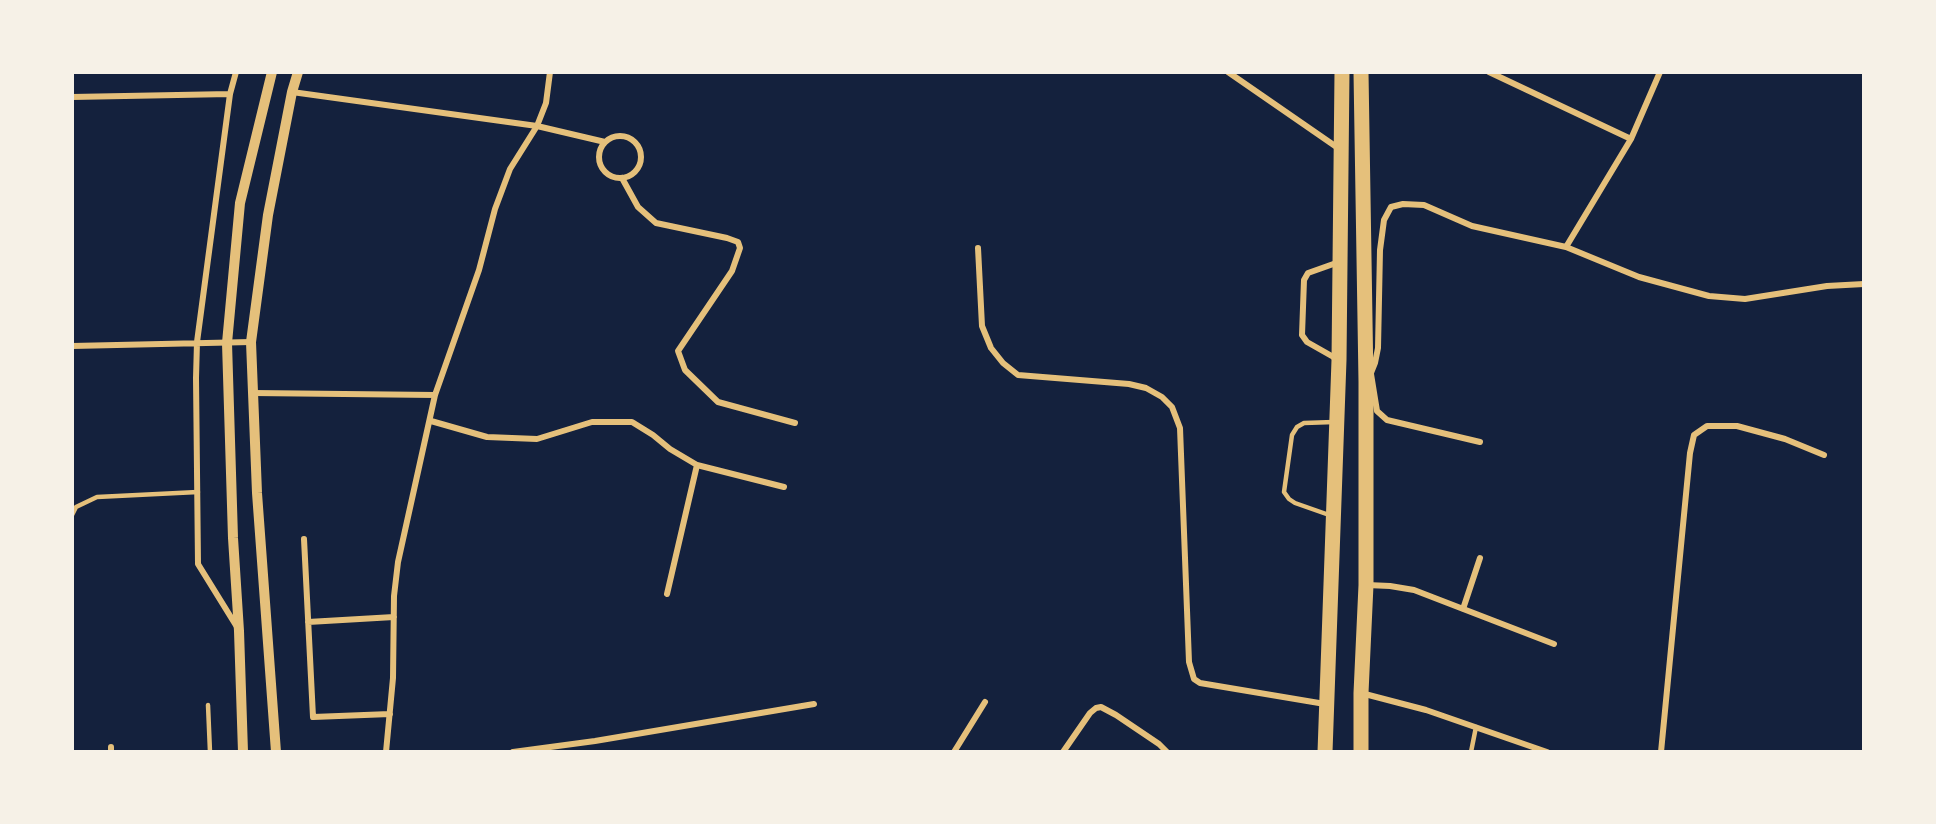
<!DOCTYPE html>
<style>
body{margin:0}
#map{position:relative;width:1936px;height:824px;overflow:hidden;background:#14213d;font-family:"PT Sans Narrow",sans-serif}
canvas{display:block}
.frame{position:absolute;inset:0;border:74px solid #f6f1e7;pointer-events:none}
</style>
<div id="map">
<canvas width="1936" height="824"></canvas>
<div class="frame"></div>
</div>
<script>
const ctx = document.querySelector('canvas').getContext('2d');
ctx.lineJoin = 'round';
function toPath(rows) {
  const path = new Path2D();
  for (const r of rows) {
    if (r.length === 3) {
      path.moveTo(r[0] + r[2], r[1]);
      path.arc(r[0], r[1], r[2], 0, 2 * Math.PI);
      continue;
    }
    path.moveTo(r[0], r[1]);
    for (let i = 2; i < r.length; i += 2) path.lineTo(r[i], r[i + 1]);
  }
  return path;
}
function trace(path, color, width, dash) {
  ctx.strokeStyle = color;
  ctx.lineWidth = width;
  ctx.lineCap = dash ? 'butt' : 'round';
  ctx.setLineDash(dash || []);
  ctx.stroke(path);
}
const service = toPath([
 [72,515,76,507,97,497,198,492],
 [1332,516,1295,503,1289,499,1284,492,1292,435,1297,427,1304,423,1334,422],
 [208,705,210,752],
 [1471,752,1476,727]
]);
const minor = toPath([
 [236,72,230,94,197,342,196,378,198,564,237,627],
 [1228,72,1338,148],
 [1489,72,1631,139],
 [292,92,537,126,605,142],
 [72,97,230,94],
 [620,157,21],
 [622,178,638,207,656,223,727,238,738,242,740,248,732,271,678,351,685,370,718,402,795,423],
 [1566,247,1631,139,1660,72],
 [978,248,982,326,991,348,1003,363,1018,375,1129,384,1146,388,1162,397,1172,407,1180,428,1189,662,1194,679,1200,683,1325,704],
 [72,346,251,342],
 [1337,359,1307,342,1302,335,1304,280,1308,273,1339,262],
 [1371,373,1375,363,1378,348,1380,250,1384,220,1391,207,1403,204,1424,205,1472,226,1566,247,1639,277,1709,296,1745,299,1827,286,1864,284],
 [1371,374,1377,411,1387,420,1480,442],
 [253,393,435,395],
 [431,421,487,437,537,439,592,422,632,422,653,435,670,449,697,465,784,487],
 [304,539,313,717,390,714],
 [1367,585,1390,586,1414,590,1554,644],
 [667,594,697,465],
 [1463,609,1480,558],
 [308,622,394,617],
 [1361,693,1426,710,1547,752],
 [111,747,111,752],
 [386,752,393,678,394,596,398,562,435,395,479,270,495,209,510,169,537,126,546,103,550,72],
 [513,752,595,741,814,704],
 [954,752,985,702],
 [1063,752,1090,713,1096,708,1101,707,1116,715,1159,744,1167,752],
 [1661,752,1690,453,1694,435,1707,426,1737,426,1785,439,1824,455]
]);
const tertiary = toPath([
 [243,752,239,631,233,538,227,343,240,203,272,72],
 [276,752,257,493,251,342,268,215,292,92,298,72]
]);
const trunk = toPath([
 [1361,72,1366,382,1366,585,1361,693,1361,752],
 [1325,752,1339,360,1342,72]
]);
trace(service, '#e5c07b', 4.5);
trace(minor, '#e5c07b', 6);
trace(tertiary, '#e5c07b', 10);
trace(trunk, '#e5c07b', 15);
</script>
